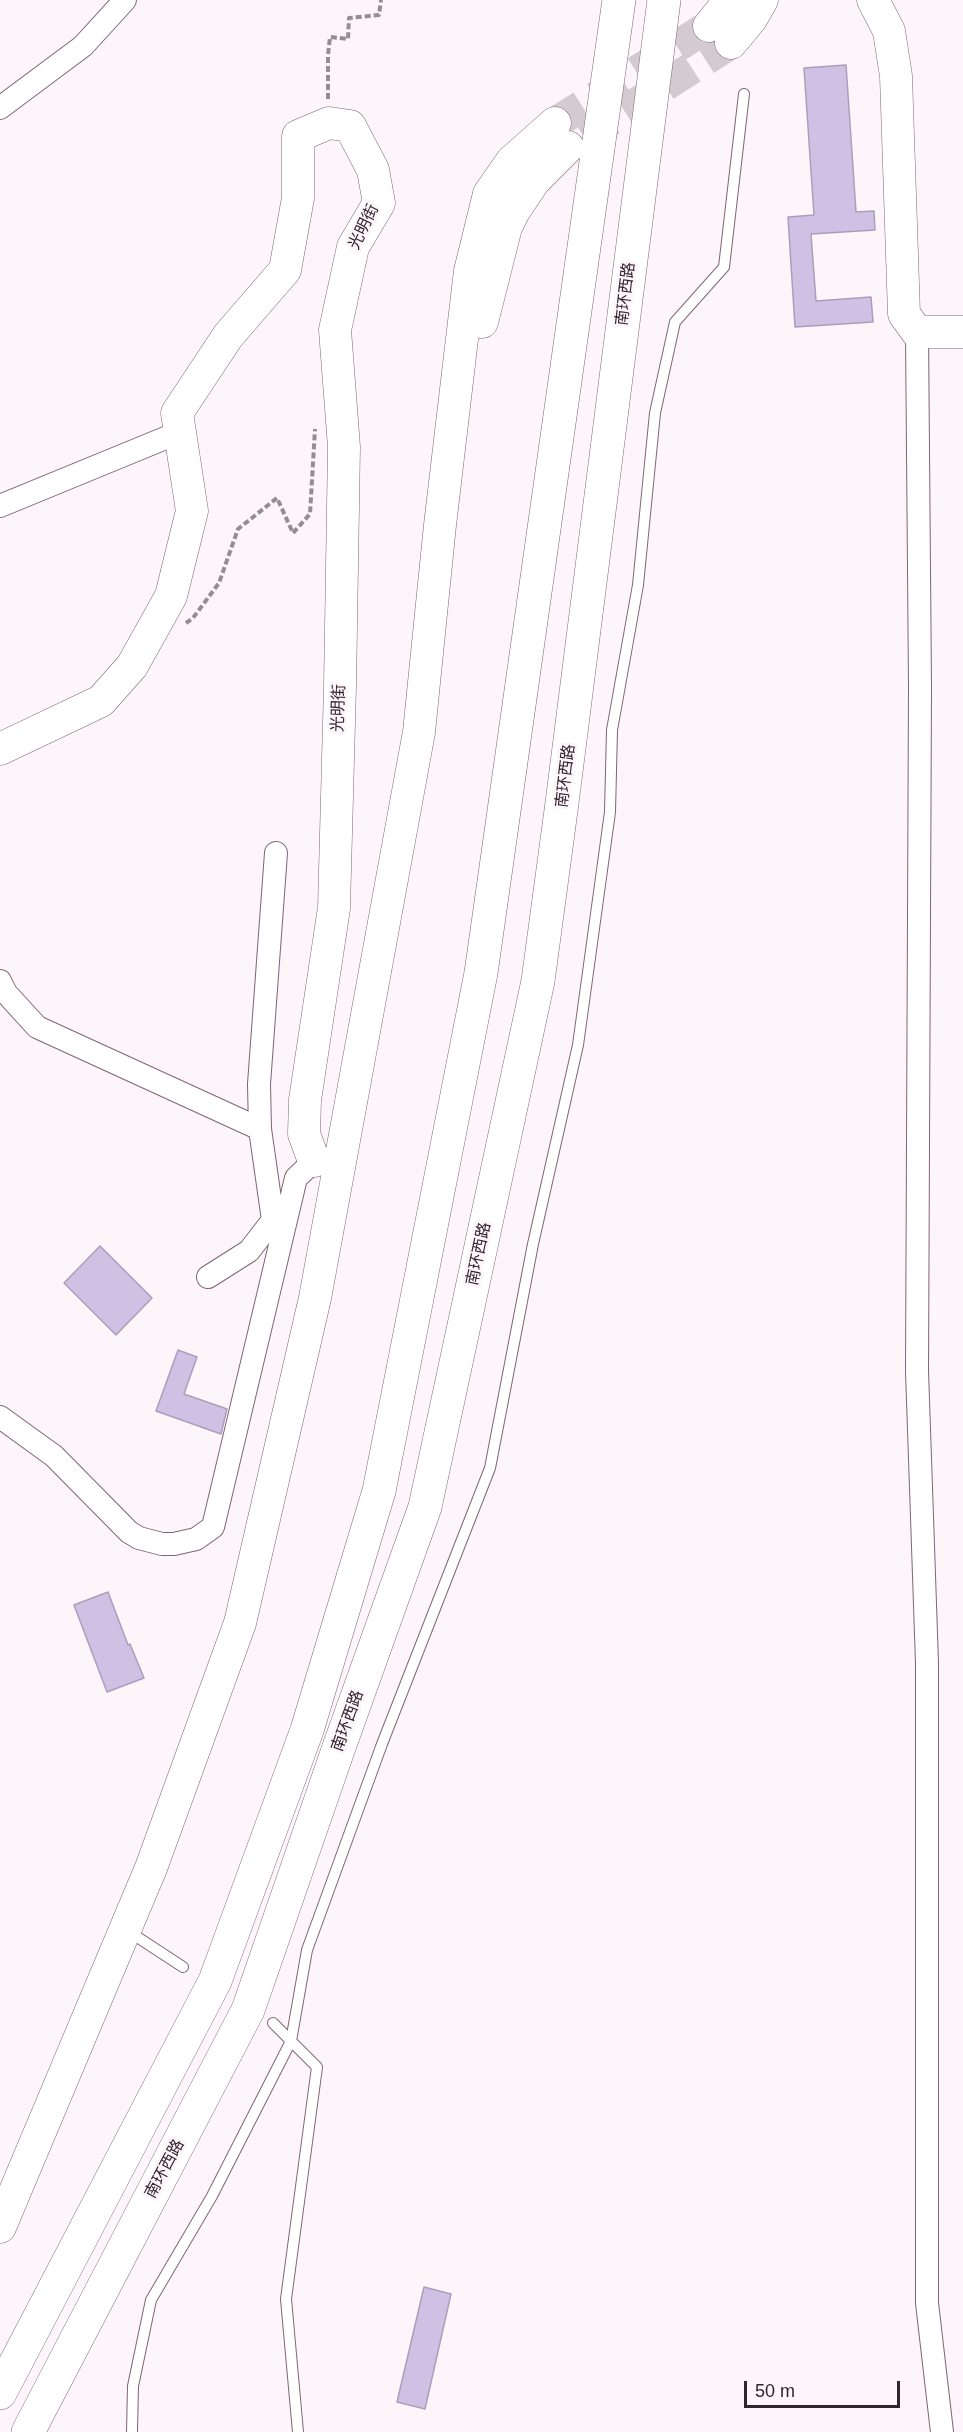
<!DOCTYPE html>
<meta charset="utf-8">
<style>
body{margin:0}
#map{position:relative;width:963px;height:2432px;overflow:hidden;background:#fcf5f9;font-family:Helvetica,sans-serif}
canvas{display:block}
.scale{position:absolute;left:744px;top:2381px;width:156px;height:27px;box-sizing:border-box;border:3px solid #31252d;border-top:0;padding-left:8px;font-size:18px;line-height:21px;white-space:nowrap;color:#31252d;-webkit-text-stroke:4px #fcf5f9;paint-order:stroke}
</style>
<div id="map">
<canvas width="963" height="2432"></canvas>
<div class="scale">50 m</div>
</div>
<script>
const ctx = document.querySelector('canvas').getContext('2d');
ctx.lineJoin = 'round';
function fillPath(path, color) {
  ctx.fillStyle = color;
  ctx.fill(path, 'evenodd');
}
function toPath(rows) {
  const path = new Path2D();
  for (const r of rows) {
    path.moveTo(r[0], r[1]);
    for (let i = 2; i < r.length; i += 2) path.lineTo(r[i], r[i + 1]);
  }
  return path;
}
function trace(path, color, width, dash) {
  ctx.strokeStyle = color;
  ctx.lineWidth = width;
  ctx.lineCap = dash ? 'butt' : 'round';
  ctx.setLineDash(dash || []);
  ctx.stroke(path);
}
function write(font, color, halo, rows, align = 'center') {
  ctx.font = font + ' Helvetica,"Noto Sans SC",sans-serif';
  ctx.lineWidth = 6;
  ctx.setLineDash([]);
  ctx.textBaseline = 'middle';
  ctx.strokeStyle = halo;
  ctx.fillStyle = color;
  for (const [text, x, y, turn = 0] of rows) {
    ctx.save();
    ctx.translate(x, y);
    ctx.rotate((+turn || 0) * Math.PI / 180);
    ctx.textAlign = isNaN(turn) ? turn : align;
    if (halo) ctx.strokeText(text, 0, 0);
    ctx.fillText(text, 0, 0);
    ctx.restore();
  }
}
const building = toPath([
 [846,65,856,212,874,211,875,230,811,234,816,301,871,297,873,322,795,327,788,217,814,215,804,68,846,65],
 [100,1246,152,1298,116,1335,64,1283,100,1246],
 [178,1350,197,1357,184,1394,227,1409,221,1434,156,1411,178,1350],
 [108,1592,128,1645,130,1644,144,1678,107,1692,74,1605,108,1592],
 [424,2287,451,2294,425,2409,397,2402,424,2287]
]);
const secondaryTunnel = toPath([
 [555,123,709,26],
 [584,137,731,43]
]);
const path = toPath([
 [328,99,328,55,330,37,348,39,349,18,379,15,381,0],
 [186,623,193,618,219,583,238,529,277,498,293,533,310,514,315,429]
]);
const lane = toPath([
 [128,1931,183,1967],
 [273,2023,317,2067,286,2299,298,2432],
 [132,2432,133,2386,151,2300,212,2196,291,2041,307,1950,382,1744,490,1468,533,1244,578,1045,610,812,612,730,638,585,655,413,675,322,724,267,744,94]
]);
const street = toPath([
 [0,108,83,46,125,0],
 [917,332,920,688,917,1371,927,1663,927,2303,942,2432],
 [0,506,180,432],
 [276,853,259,1084,260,1129,273,1220,285,1224],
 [0,981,6,993,37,1027,260,1129],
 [208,1277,249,1251,273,1220],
 [0,1417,54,1456,129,1532,139,1538,162,1544,174,1544,196,1539,213,1527,296,1178,314,1161,329,1166]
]);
const secondary = toPath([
 [873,0,889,31,896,76,904,314,917,332,963,332],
 [709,26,730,0],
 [731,43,751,19,762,0],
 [482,322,506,227,514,211,534,181,568,147],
 [0,749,101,701,132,666,171,596,192,511,177,413,228,336,285,270,298,198,298,136,329,123,350,126,373,170,379,203,353,247,335,330,344,447,340,686,334,908,305,1100,304,1134,314,1161],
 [0,2227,151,1868,240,1623,315,1298,419,732,440,525,470,271,489,194,512,161,555,123]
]);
const highway = toPath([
 [0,2393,215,1981,307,1730,379,1491,481,973,619,0],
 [28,2432,248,2010,338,1750,425,1507,538,981,562,803,664,0]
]);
const streetNames = [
 ["光明街",364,227,-64],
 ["南环西路",626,294,-83],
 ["光明街",339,708,-88],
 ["南环西路",566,776,-83],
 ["南环西路",479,1254,-78],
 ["南环西路",348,1721,-70],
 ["南环西路",165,2169,-62]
];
fillPath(building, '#d0c1e4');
trace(building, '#ab9ebc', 1.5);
trace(secondaryTunnel, '#d3cbd0', 32, [32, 16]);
trace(lane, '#816478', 12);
trace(street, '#816478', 24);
trace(secondary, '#816478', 33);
trace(highway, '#816478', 34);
trace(path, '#968c92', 4, [6, 3]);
trace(lane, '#fff', 10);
trace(street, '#fff', 22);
trace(secondary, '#fff', 32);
trace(highway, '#fff', 33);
write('16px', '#31252d', '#fcf5f9', streetNames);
</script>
